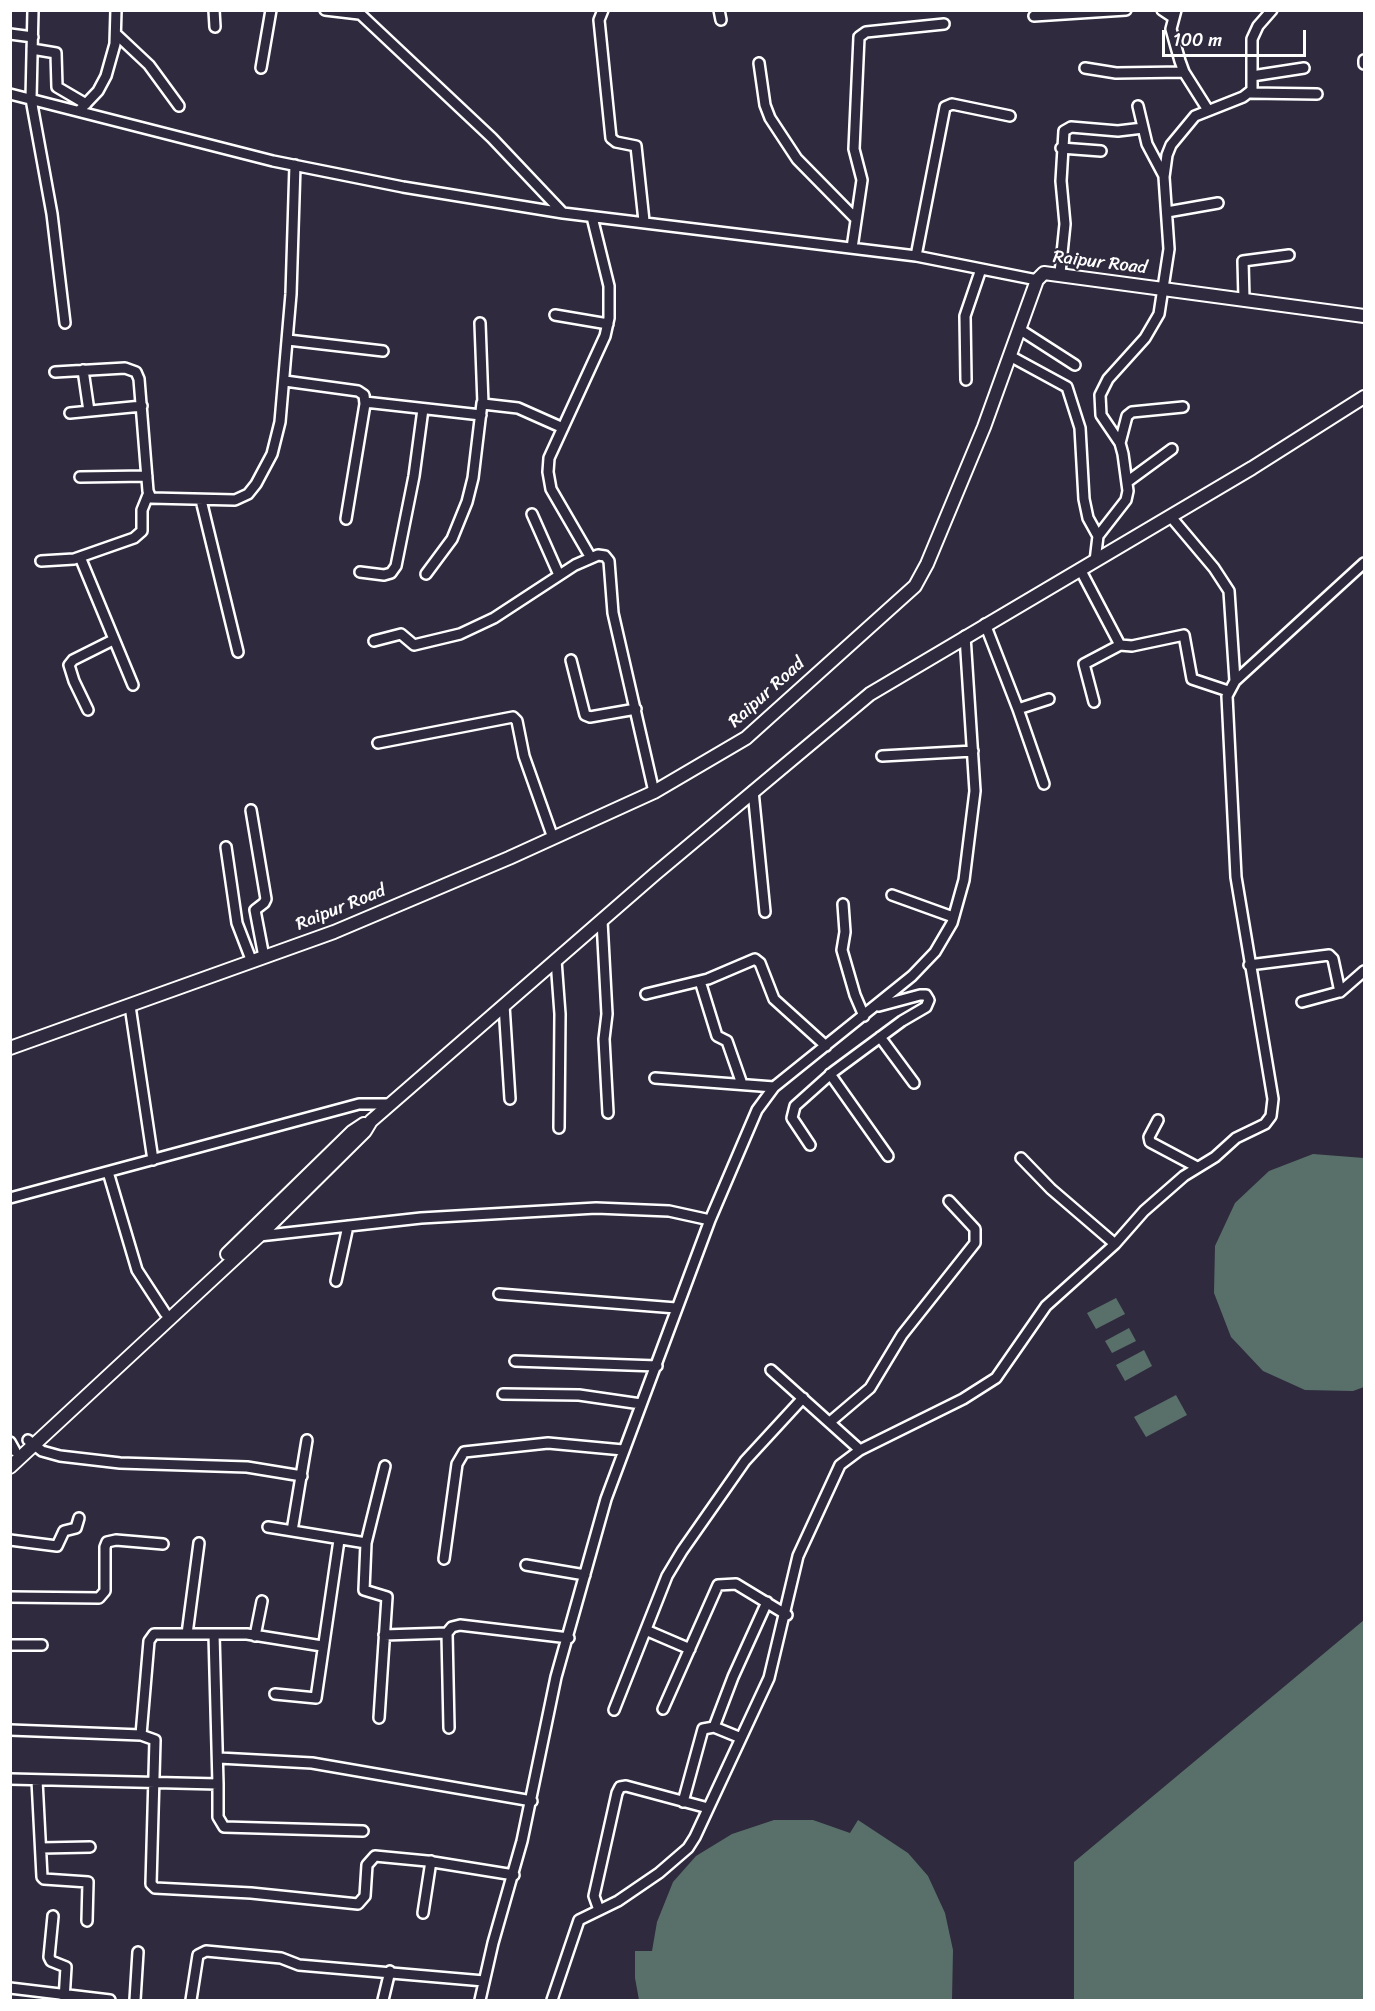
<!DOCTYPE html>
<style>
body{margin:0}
#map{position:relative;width:1375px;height:2011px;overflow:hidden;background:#2f2a3d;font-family:Sriracha,sans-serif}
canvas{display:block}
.frame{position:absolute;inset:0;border:12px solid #fff;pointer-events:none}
.scale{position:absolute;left:1162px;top:30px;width:144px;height:27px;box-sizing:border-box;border:3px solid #fff;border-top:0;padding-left:8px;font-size:18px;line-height:21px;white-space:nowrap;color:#fff;-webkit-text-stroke:4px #2f2a3d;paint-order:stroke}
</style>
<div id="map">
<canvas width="1375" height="2011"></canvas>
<div class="frame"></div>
<div class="scale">100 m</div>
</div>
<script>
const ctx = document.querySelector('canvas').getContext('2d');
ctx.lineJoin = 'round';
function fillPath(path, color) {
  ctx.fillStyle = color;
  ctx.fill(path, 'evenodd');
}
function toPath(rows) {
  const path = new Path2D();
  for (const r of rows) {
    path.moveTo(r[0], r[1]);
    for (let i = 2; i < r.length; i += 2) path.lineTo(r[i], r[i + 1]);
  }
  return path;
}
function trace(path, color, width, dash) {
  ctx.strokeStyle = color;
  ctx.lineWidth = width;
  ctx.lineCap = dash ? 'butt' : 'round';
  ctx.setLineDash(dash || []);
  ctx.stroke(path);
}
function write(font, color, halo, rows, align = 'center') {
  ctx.font = font + ' Sriracha,sans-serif';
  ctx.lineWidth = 4.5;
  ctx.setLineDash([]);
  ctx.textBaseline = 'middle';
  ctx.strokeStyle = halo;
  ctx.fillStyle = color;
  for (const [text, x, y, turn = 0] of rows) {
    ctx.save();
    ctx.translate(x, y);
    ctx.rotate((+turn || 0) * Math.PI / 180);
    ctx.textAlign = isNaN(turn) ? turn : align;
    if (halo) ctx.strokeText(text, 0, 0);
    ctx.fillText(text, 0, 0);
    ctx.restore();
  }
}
const green = toPath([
 [1313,1154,1364,1158,1364,1387,1353,1391,1305,1390,1263,1371,1231,1337,1214,1293,1215,1246,1235,1203,1269,1171],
 [1116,1298,1125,1314,1096,1329,1087,1313],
 [1129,1328,1136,1341,1112,1353,1105,1341],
 [1144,1350,1152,1366,1125,1381,1116,1365],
 [1176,1395,1187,1415,1146,1437,1134,1417],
 [1364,1620,1364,2000,1074,2000,1074,1862],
 [774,1820,813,1820,850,1833,858,1820,908,1853,928,1876,945,1913,953,1950,952,2000,639,2000,635,1978,635,1951,652,1951,657,1922,673,1882,696,1856,732,1834]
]);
const street = toPath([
 [33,10,31,99,52,214,65,323],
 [214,10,215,27],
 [325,10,359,14],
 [356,10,492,138,563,213],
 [603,10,599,20,611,138,616,142,636,146,644,221],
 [719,10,721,20],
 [1162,10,1174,18],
 [1176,10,1171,29,1180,61,1184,72,1208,110],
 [1034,16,1126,10],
 [10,34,33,37],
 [116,34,149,65,179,106],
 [32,49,56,53,57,87,86,104],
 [759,63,765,105,770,118,797,159,856,219],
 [1364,64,1364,60],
 [261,68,271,10],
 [1085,68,1116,73,1184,72],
 [1252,76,1304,68],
 [1250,93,1317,94],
 [10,94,273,161,403,187,563,213,916,256,1037,280],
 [1138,106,1147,144,1164,176],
 [79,111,98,91,106,76,115,44,116,10],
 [1061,148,1101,151],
 [1167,212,1218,203],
 [852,248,862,180,854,149,859,37,866,32,944,24],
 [916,256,945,107,952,104,1010,116],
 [1060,273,1065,224,1061,181,1064,131,1071,127,1118,131,1143,128],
 [1244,299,1243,261,1289,255],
 [555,315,608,324],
 [480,323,483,404,518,408,563,428],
 [1019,329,1075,365],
 [288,340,383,351],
 [1010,356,1067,387,1080,428,1084,499,1088,518,1098,536],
 [83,370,89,411],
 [55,372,125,368,136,372,139,379,148,491,151,498,235,500,248,494,256,484,272,454,280,422,291,294,295,165],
 [966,380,965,316,981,269],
 [285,381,358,391,364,395,365,404,346,519],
 [365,402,481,415],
 [70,413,142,406],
 [1120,443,1127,416,1132,412,1183,407],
 [80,477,147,476],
 [1127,482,1172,449],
 [201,500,238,652],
 [532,514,559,575],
 [1171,517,1214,568,1229,591,1235,681],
 [80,557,133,685],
 [591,558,551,489,548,472,549,458,605,336,609,318,609,286,592,217],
 [41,561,74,559,134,538,142,531,142,510,148,495],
 [1095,561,1098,536,1126,500,1128,491,1123,454,1120,443,1101,415,1100,395,1108,379,1145,338,1159,314,1169,249,1164,177,1167,155,1171,145,1195,116,1243,97,1252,90,1252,39,1258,26,1272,10],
 [1080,569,1120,645,1132,646,1184,635,1192,679,1228,691],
 [360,572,384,575,391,573,396,566,414,476,423,409],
 [426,574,452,539,467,502,473,478,482,403],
 [985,624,1018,709,1044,784],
 [374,641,401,634,414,645,460,634,494,618,575,565,598,555,605,556,609,561,613,613,654,792],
 [571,660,585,715,590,717,636,709],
 [1094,702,1084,664,1120,645],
 [1018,709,1049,699],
 [88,710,74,681,69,665,73,660,113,640],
 [378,743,513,717,517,721,524,756,553,838],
 [882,756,973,751],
 [753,791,765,912],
 [251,810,266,899,264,903,255,910,264,957],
 [226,847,237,923,252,962],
 [892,895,953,917],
 [843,904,845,932,842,950,855,995,864,1016],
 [602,921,607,1014,604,1039,608,1113],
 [556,960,560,1014,559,1128],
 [1249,965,1329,955,1333,959,1340,992,1364,971],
 [700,981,717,1036,727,1041,742,1084],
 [646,994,708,979,755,959,760,963,774,999,826,1046],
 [1302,1002,1339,992],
 [504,1005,510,1099],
 [130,1006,153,1160],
 [880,1037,914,1083],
 [830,1074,888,1156],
 [655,1078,774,1087],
 [1158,1120,1149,1137,1150,1142,1197,1167],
 [810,1145,792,1118,795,1106,833,1072,902,1021,926,1007,929,1000,926,995,920,995,879,1006],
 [1021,1158,1051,1189,1115,1244],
 [108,1172,137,1270,165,1313],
 [10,1198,359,1104,390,1104],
 [259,1236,421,1218,596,1208,669,1211,710,1220],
 [336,1281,348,1226],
 [499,1294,676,1308],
 [515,1361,657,1366],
 [771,1370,860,1450],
 [503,1394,579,1395,641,1404],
 [830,1422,870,1388,902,1335,975,1243,975,1229,949,1201],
 [28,1440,42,1451,60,1456,120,1463,247,1467,302,1476],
 [10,1442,15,1451],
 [268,1527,366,1543],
 [292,1531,307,1440],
 [10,1540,57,1546,64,1531,76,1528,79,1518],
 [444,1559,457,1464,464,1452,548,1443,623,1450],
 [526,1565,585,1575],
 [10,1597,99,1598,105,1591,105,1547,107,1542,116,1540,163,1544],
 [648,1631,690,1649],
 [187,1634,199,1543],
 [384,1635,447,1633],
 [255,1636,262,1601],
 [10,1645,42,1645],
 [275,1694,316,1698,339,1540],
 [663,1709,718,1585,736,1584,787,1615],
 [614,1710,667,1576,682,1551,745,1461,803,1398],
 [379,1718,387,1597,364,1590,366,1543,385,1466],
 [714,1727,733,1677,767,1602],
 [449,1728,447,1633,452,1627,460,1625,569,1638],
 [10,1730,141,1735,155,1740,151,1884,155,1888,251,1893,358,1904,365,1896,367,1865,375,1856,427,1861,514,1875],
 [141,1735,149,1641,154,1634,247,1634,322,1646],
 [219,1758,312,1763,532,1801],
 [10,1779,218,1784,214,1634],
 [37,1780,42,1877,44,1879,88,1882,87,1921],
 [218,1784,218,1817,224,1827,363,1831],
 [683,1802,703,1729,714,1727,741,1738],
 [41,1848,90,1847],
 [599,1910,594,1896,617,1793,620,1787,626,1786,708,1808],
 [423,1913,431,1861],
 [53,1916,49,1957,51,1961,66,1967,64,2000],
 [10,1988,110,2000],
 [135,2000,138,1952],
 [191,2000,198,1955,206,1951,281,1958,299,1965,484,1981],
 [383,2000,390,1971],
 [480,2000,493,1943,522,1841,556,1677,606,1499,710,1220,757,1110,774,1087,912,976,935,952,952,923,964,880,975,791,965,636],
 [552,2000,579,1920,618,1901,659,1873,688,1848,695,1837,769,1678,798,1556,840,1465,860,1450,963,1399,996,1378,1046,1306,1115,1244,1144,1211,1184,1176,1215,1157,1236,1138,1265,1124,1271,1116,1273,1099,1236,877,1227,696,1235,681,1364,563]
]);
const secondary = toPath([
 [10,1048,334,932,509,858,654,792,746,738,915,586,927,564,984,427,1037,280,1044,273,1364,316],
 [227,1254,352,1132,364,1124],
 [10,1467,259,1236,365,1131,371,1121,655,874,870,694,1252,468,1364,397]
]);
const streetNames = [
 ["Raipur Road",1100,263,7],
 ["Raipur Road",767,693,-42],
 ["Raipur Road",341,908,-22]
];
fillPath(green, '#59706a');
trace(street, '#fff', 14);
trace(secondary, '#fff', 16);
trace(street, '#2f2a3d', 9);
trace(secondary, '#2f2a3d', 12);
write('18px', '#fff', '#2f2a3d', streetNames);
</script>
